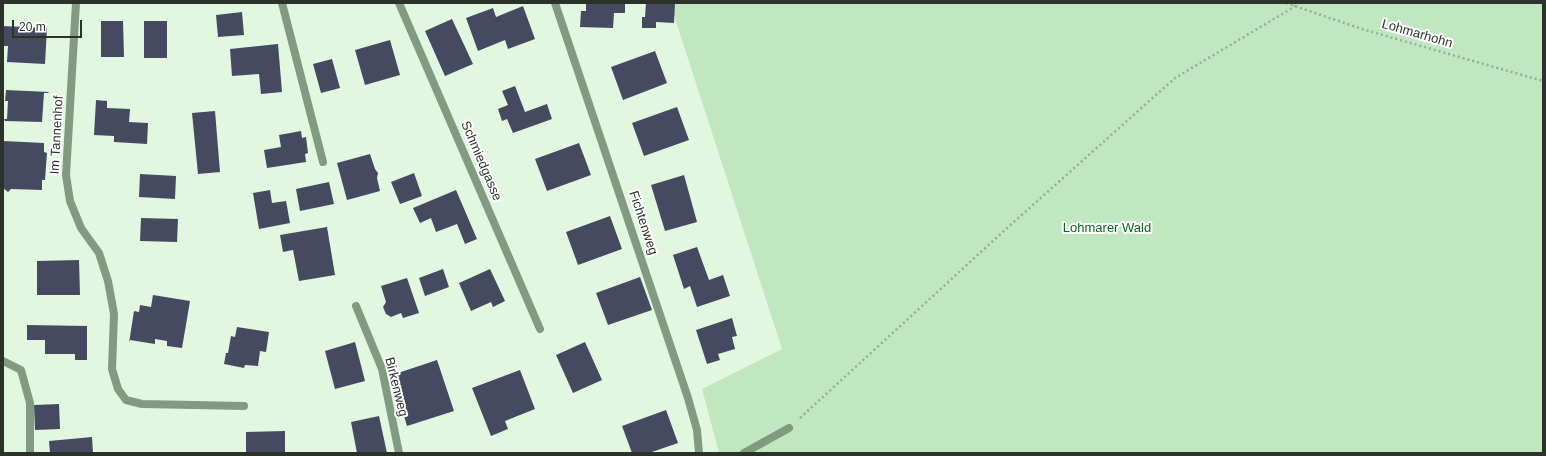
<!DOCTYPE html>
<style>
body{margin:0}
#map{position:relative;width:1546px;height:456px;overflow:hidden;background:#e1f7e0;font-family:Helvetica,sans-serif}
canvas{display:block}
.frame{position:absolute;inset:0;border:4px solid #2a322a;pointer-events:none}
.scale{position:absolute;left:12px;top:20px;width:70px;height:18px;box-sizing:border-box;border:2px solid #2a322a;border-top:0;padding-left:5px;font-size:12px;line-height:14px;white-space:nowrap;color:#2a322a;-webkit-text-stroke:3px #fff;paint-order:stroke}
</style>
<div id="map">
<canvas width="1546" height="456"></canvas>
<div class="frame"></div>
<div class="scale">20 m</div>
</div>
<script>
const ctx = document.querySelector('canvas').getContext('2d');
ctx.lineJoin = 'round';
function fillPath(path, color) {
  ctx.fillStyle = color;
  ctx.fill(path, 'evenodd');
}
function toPath(rows) {
  const path = new Path2D();
  for (const r of rows) {
    path.moveTo(r[0], r[1]);
    for (let i = 2; i < r.length; i += 2) path.lineTo(r[i], r[i + 1]);
  }
  return path;
}
function trace(path, color, width, dash) {
  ctx.strokeStyle = color;
  ctx.lineWidth = width;
  ctx.lineCap = dash ? 'butt' : 'round';
  ctx.setLineDash(dash || []);
  ctx.stroke(path);
}
function write(font, color, halo, rows, align = 'center') {
  ctx.font = font + ' Helvetica,sans-serif';
  ctx.lineWidth = 4;
  ctx.setLineDash([]);
  ctx.textBaseline = 'middle';
  ctx.strokeStyle = halo;
  ctx.fillStyle = color;
  for (const [text, x, y, turn = 0] of rows) {
    ctx.save();
    ctx.translate(x, y);
    ctx.rotate((+turn || 0) * Math.PI / 180);
    ctx.textAlign = isNaN(turn) ? turn : align;
    if (halo) ctx.strokeText(text, 0, 0);
    ctx.fillText(text, 0, 0);
    ctx.restore();
  }
}
const green = toPath([
 [670,3,1543,3,1543,453,719,453,702,389,782,349]
]);
const building = toPath([
 [586,3,625,4,625,13,614,13,613,28,580,27,581,11,586,11],
 [646,3,675,3,674,23,656,22,656,28,642,28,642,17,645,17],
 [523,6,535,39,508,49,505,40,478,51,466,18,493,8,496,17],
 [242,12,244,35,218,37,216,15],
 [452,19,473,64,445,76,425,31],
 [101,21,123,21,124,57,101,57],
 [144,21,167,21,167,58,144,58],
 [3,26,47,28,45,64,7,62,8,46,3,46],
 [390,40,400,75,365,85,355,50],
 [278,44,282,92,261,94,259,74,232,76,230,49],
 [655,51,667,83,623,100,611,67],
 [332,59,340,88,321,93,313,64],
 [515,86,525,112,547,104,552,119,513,133,507,119,502,121,498,109,508,105,502,91],
 [6,90,49,92,48,93,44,93,42,122,5,121,4,119,7,119,8,101,5,101],
 [96,100,107,101,107,108,130,109,129,122,148,123,147,144,114,142,114,136,94,135],
 [677,107,689,140,644,156,632,123],
 [215,111,220,172,198,174,192,113],
 [301,131,302,138,306,137,308,153,305,154,306,162,267,168,264,150,281,147,279,135],
 [3,141,44,143,44,152,47,153,46,166,45,180,42,180,42,190,11,189,8,192,3,188],
 [579,143,591,175,547,191,535,159],
 [370,154,375,169,378,173,377,178,380,191,347,200,337,163],
 [414,173,422,196,400,204,391,182],
 [140,174,176,176,175,199,139,197],
 [684,175,697,222,665,231,651,185],
 [329,182,334,204,300,211,296,189],
 [270,190,272,203,286,201,290,223,259,229,253,193],
 [456,190,477,239,465,244,457,224,436,232,431,218,420,223,413,208],
 [610,216,622,249,578,265,566,232],
 [141,218,178,219,177,242,140,241],
 [327,227,335,275,299,281,293,250,283,252,280,235],
 [697,247,709,280,723,275,730,296,697,307,690,286,684,289,673,255],
 [79,260,80,295,37,295,37,261],
 [443,269,449,287,425,296,419,278],
 [490,269,505,301,493,307,491,302,471,311,459,283],
 [640,277,652,310,608,325,596,293],
 [407,278,419,313,403,318,401,313,391,317,386,314,383,307,386,302,381,286],
 [153,295,190,301,182,348,167,346,167,341,155,339,155,344,130,340,129,343,134,311,139,312,140,305,151,307],
 [732,318,737,336,732,337,735,349,718,354,720,360,707,364,696,330],
 [27,325,87,326,87,360,75,360,75,354,45,354,45,340,27,340],
 [237,327,269,332,266,352,260,351,258,366,245,365,244,368,224,364,226,353,228,353,231,336,235,337],
 [355,342,365,381,335,389,325,351],
 [585,342,602,380,573,393,556,355],
 [437,360,454,411,407,426,392,375],
 [520,370,535,409,505,421,508,429,491,436,472,388],
 [59,404,60,429,35,430,34,405],
 [666,410,678,443,649,453,632,453,622,426],
 [379,416,387,453,357,453,351,422],
 [285,431,285,453,246,453,246,432],
 [92,437,93,453,50,453,49,441]
]);
const path = toPath([
 [1286,3,1362,29,1543,81],
 [800,418,1006,229,1175,78,1294,7,1297,3]
]);
const service = toPath([
 [76,3,66,175,70,201,81,228,99,253,108,281,114,314,112,369,118,389,126,400,142,404,244,406],
 [282,3,323,162],
 [399,3,540,329],
 [356,306,382,369,399,453],
 [3,361,21,370,30,403,30,453]
]);
const minor = toPath([
 [555,3,688,398,697,430,699,453],
 [744,453,789,428]
]);
const streetNames = [
 ["Lohmarhohn",1417,34,16],
 ["Im Tannenhof",57,135,-87],
 ["Schmiedgasse",481,161,67],
 ["Fichtenweg",643,223,72],
 ["Birkenweg",396,387,76]
];
const parkNames = [
 ["Lohmarer Wald",1107,228]
];
fillPath(green, '#c1e7c1');
fillPath(building, '#454a61');
trace(path, '#9a9', 2.5, [2, 3]);
trace(service, '#819b81', 8);
trace(minor, '#819b81', 8);
write('13px', '#2a322a', '#fff', streetNames);
write('13px', '#07671b', '#fff', parkNames);
</script>
